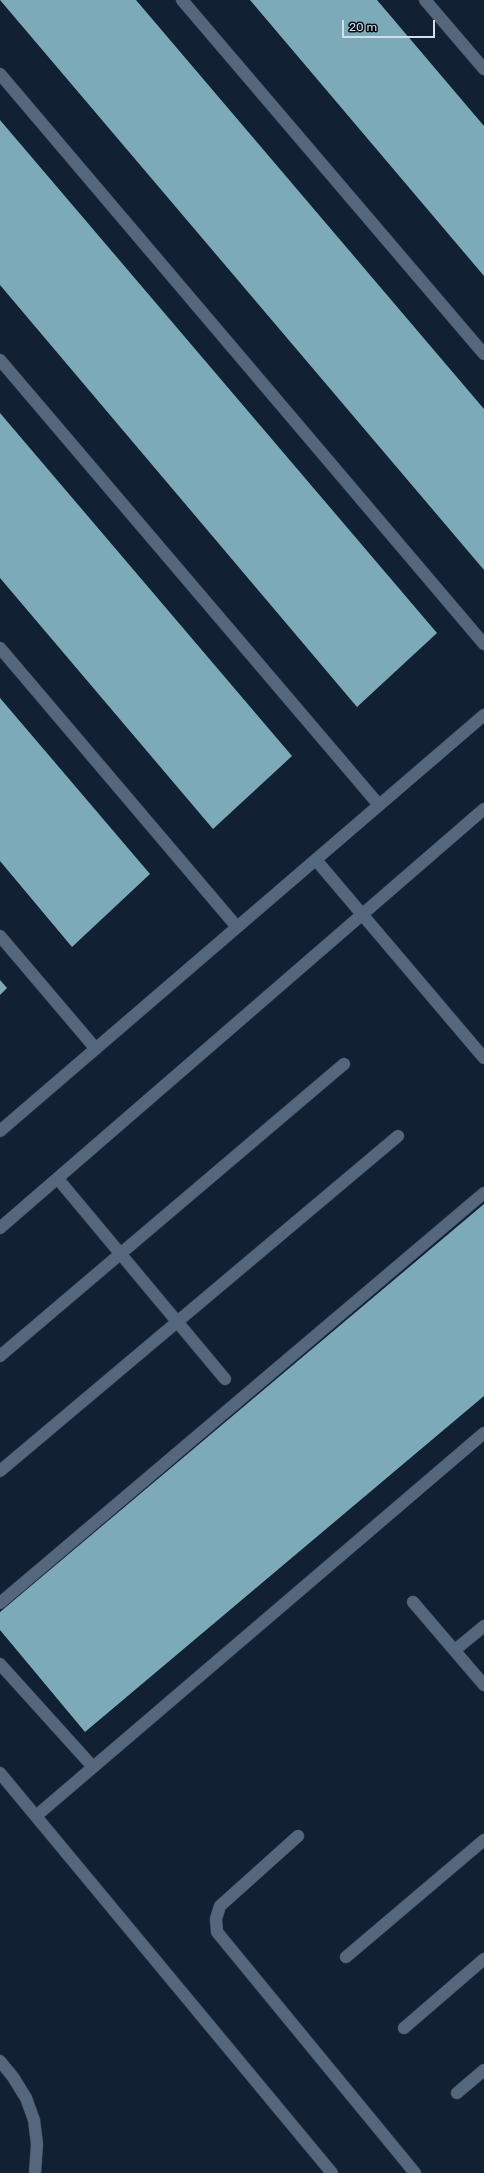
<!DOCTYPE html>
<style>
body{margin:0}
#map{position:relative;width:484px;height:2173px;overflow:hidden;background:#112133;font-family:Rubik,sans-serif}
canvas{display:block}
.scale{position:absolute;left:342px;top:20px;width:93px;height:18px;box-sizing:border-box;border:2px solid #d3deea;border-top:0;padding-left:5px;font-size:12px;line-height:14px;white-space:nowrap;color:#d3deea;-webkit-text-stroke:3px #050a12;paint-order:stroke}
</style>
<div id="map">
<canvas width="484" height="2173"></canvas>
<div class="scale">20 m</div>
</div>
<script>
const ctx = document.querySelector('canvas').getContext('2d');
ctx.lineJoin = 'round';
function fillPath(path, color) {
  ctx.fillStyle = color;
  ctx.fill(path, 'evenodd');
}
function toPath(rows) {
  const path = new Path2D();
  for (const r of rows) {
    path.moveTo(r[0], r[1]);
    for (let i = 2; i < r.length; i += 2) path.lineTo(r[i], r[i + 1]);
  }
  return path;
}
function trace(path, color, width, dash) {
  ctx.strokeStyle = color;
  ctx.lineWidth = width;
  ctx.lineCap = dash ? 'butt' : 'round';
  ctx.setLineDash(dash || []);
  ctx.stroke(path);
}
const building = toPath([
 [0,0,136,0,484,409,484,570],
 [250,0,377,0,484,126,484,276],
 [0,120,437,633,357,707,0,285],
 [0,413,292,756,213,829,0,578],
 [0,698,150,874,72,947,0,861],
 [0,980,7,988,0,995],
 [484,1204,484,1396,85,1732,0,1630,0,1612]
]);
const lane = toPath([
 [182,0,484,354],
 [425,0,484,69],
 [0,74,484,644],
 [0,360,379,805],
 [0,648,237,927],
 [316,860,484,1058],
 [0,936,96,1049],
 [0,1131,484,715],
 [58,1179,225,1379],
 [0,1228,484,809],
 [0,1356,344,1064],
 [0,1471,398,1136],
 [413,1602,484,1685],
 [0,1603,484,1193],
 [455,1650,484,1626],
 [0,1664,93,1767],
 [0,1773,332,2173],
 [36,1816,484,1433],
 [298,1836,220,1906,216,1919,217,1932,415,2173],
 [346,1957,484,1840],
 [404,2028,484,1959],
 [0,2061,13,2077,26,2098,34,2120,37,2144,35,2173],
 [457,2093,484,2070]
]);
fillPath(building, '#7caab8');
trace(lane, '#333d4c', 13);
trace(lane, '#54677d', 12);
</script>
